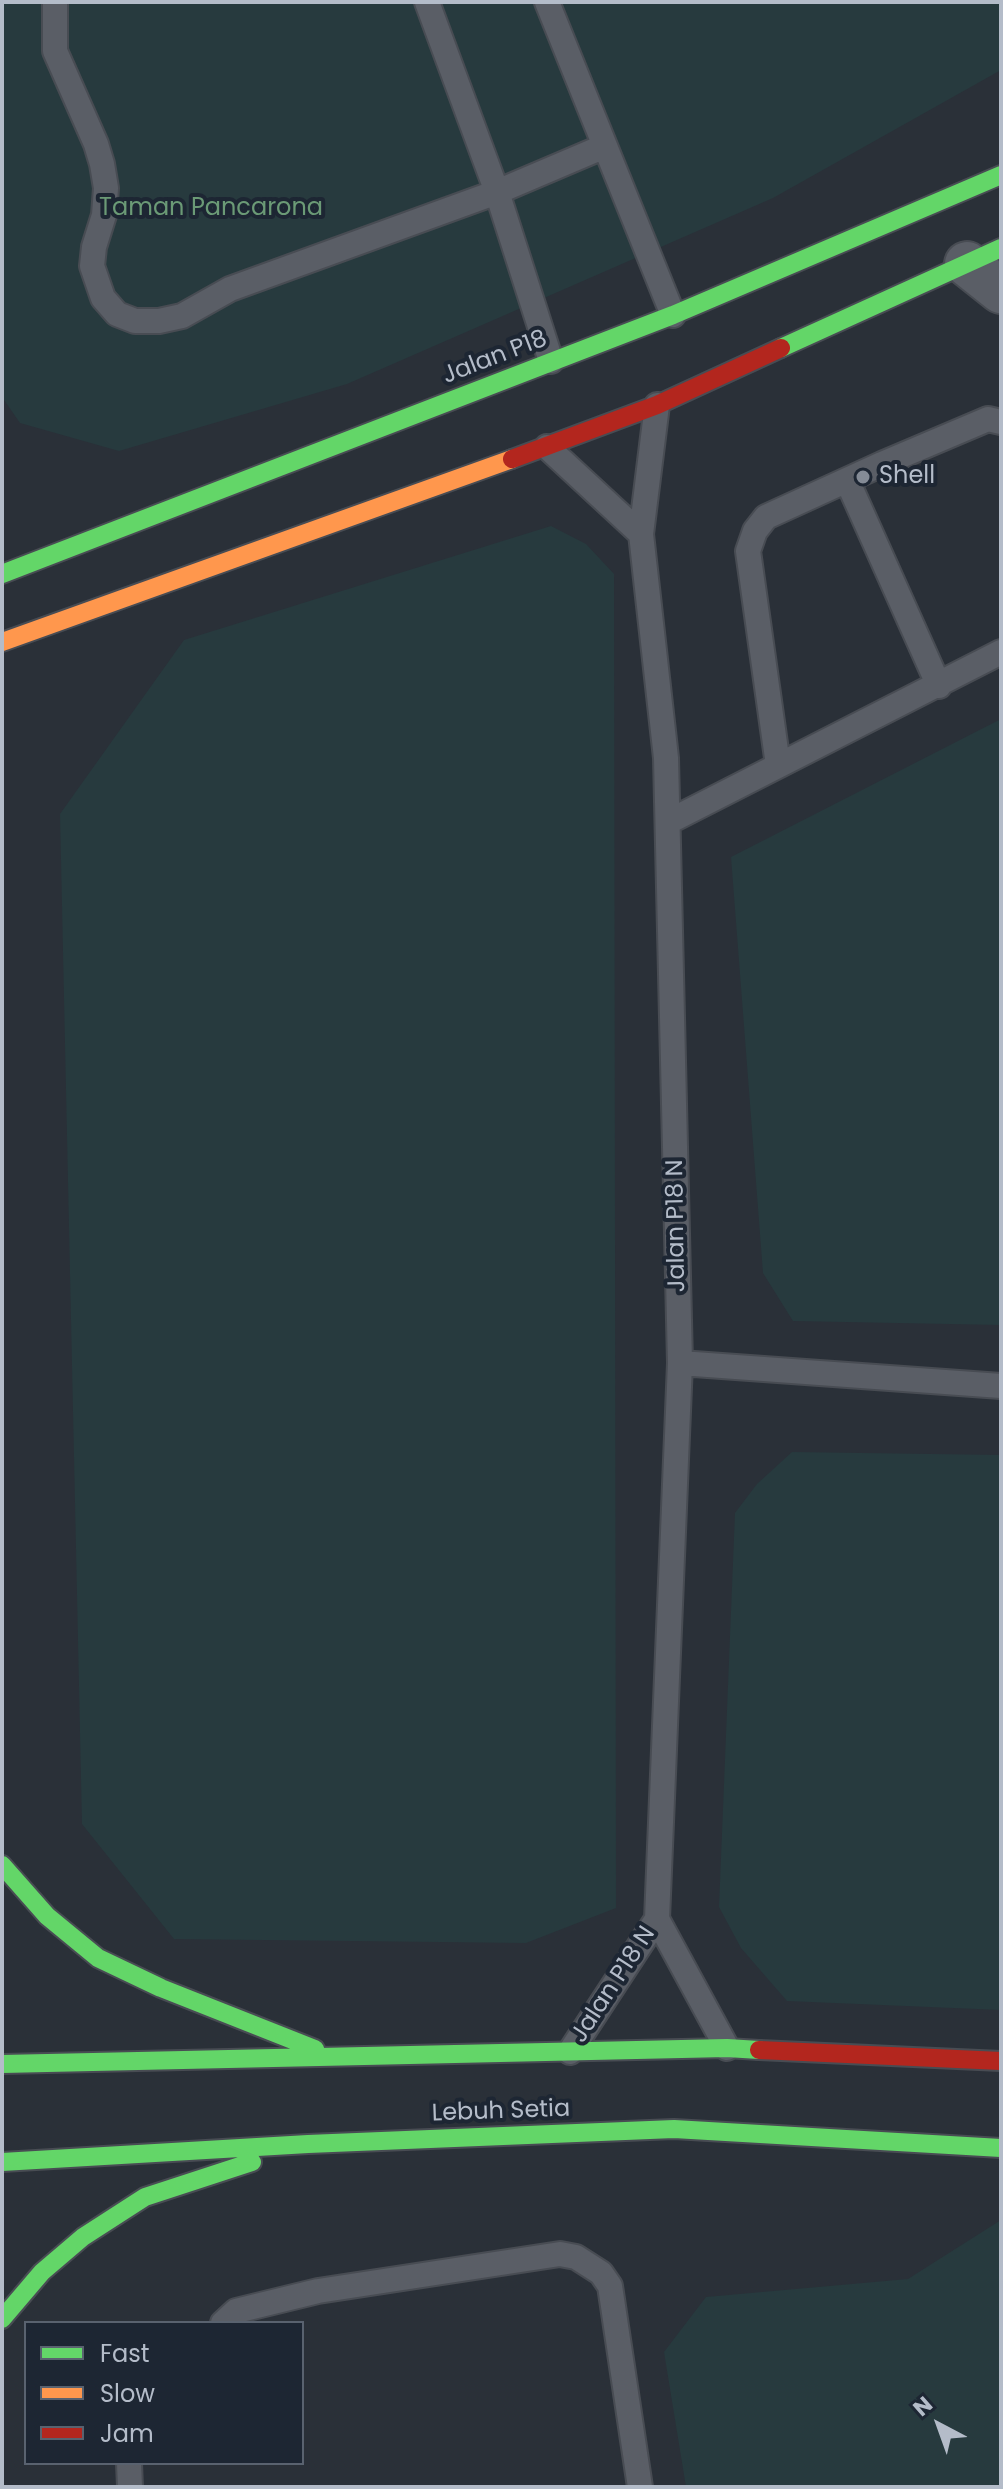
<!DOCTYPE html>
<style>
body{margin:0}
#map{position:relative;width:1003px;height:2489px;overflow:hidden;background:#2a3038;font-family:Poppins,sans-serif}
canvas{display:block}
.frame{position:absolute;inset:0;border:4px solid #b4bcc9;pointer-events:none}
.legend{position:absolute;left:24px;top:2321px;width:280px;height:144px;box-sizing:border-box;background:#1d2633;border:2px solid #59626f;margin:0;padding:10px 14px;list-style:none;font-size:24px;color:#b4bcc9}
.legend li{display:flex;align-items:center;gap:16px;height:40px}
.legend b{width:40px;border:2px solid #59626f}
.north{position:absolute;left:899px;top:2385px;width:80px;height:80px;-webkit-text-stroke:6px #1d2633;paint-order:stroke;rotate:319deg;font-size:22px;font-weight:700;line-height:32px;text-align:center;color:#b4bcc9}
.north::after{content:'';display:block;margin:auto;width:28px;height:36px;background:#b4bcc9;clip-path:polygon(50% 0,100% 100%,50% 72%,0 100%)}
</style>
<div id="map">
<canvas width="1003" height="2489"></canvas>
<div class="frame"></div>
<ul class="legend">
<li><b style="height:10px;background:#63d668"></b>Fast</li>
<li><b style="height:10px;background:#ff974d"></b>Slow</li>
<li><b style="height:10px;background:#b3261e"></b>Jam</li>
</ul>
<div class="north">N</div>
</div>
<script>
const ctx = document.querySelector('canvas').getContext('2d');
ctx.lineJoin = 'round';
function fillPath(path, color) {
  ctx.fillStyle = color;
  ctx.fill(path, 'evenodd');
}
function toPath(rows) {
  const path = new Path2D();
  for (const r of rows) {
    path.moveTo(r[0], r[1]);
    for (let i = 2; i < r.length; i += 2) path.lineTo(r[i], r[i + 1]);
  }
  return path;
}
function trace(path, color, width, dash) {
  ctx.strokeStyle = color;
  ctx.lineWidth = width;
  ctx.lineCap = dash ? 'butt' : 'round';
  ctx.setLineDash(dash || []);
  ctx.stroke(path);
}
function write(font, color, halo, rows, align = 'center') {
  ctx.font = font + ' Poppins,sans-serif';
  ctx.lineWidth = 8;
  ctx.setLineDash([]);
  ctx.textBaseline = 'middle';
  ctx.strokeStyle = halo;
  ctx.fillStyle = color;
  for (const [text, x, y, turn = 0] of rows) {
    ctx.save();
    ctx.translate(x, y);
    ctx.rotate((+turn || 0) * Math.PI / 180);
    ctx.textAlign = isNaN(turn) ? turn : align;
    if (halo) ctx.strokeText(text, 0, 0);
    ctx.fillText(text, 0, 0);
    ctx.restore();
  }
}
const green = toPath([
 [2,2,1001,2,1001,70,773,198,347,384,119,451,20,423,2,397],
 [551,526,586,544,614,574,616,1908,526,1943,174,1939,82,1824,60,814,184,640],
 [1001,719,1001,1325,793,1321,763,1273,731,857],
 [792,1452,1001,1455,1001,2010,787,2001,741,1948,719,1907,735,1513,757,1484],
 [1001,2220,1001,2487,686,2487,664,2352,706,2297,908,2279]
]);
const lane = toPath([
 [55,2,55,51,96,144,102,164,106,188,104,215,94,247,92,266,103,298,117,314,135,321,159,321,182,316,230,289,497,192,605,146],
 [427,2,497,192,551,361],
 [547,2,673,315],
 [657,405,641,534,666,758,680,1363,657,1919,727,2048],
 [547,447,641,534],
 [847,480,939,686],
 [778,765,748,551,755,531,766,517,882,464,988,419,1001,422],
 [668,822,1001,652],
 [680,1363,1001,1386],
 [570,2052,657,1919],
 [223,2323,236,2311,318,2291,560,2254,576,2257,601,2273,610,2286,640,2487],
 [129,2463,130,2487]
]);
const street = toPath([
 [967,264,1001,291]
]);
const fast = toPath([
 [781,348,1001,248],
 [2,574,673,315,1001,175],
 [2,1865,47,1916,98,1958,161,1988,315,2049],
 [2,2064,727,2048,759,2050],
 [2,2162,308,2144,674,2129,1001,2148],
 [2,2319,42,2272,83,2237,145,2197,252,2162]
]);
const slow = toPath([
 [2,642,512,459]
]);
const jam = toPath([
 [512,459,657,405,781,348],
 [759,2050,1001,2061]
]);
const markers = [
 [863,477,8,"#848b96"]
];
const parkNames = [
 ["Taman Pancarona",211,209]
];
const streetNames = [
 ["Jalan P18",495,358,-21],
 ["Jalan P18 N",677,1226,-91],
 ["Jalan P18 N",614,1985,-57],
 ["Lebuh Setia",501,2112,-2]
];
const poiNames = [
 ["Shell",879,477]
];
fillPath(green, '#273a3e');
trace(lane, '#484c53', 28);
trace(street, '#484c53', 48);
trace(fast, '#484c53', 22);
trace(slow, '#484c53', 22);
trace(jam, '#484c53', 22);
trace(lane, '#5a5e66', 24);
trace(street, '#5a5e66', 44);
trace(fast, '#63d668', 18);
trace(slow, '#ff974d', 18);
trace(jam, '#b3261e', 18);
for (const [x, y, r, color] of markers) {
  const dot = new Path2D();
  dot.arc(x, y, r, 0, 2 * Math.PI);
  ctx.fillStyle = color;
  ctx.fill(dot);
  trace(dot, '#1d2633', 3);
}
write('24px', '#6b9a76', '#1d2633', parkNames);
write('24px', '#b4bcc9', '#1d2633', streetNames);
write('24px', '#b4bcc9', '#1d2633', poiNames, 'left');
</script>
